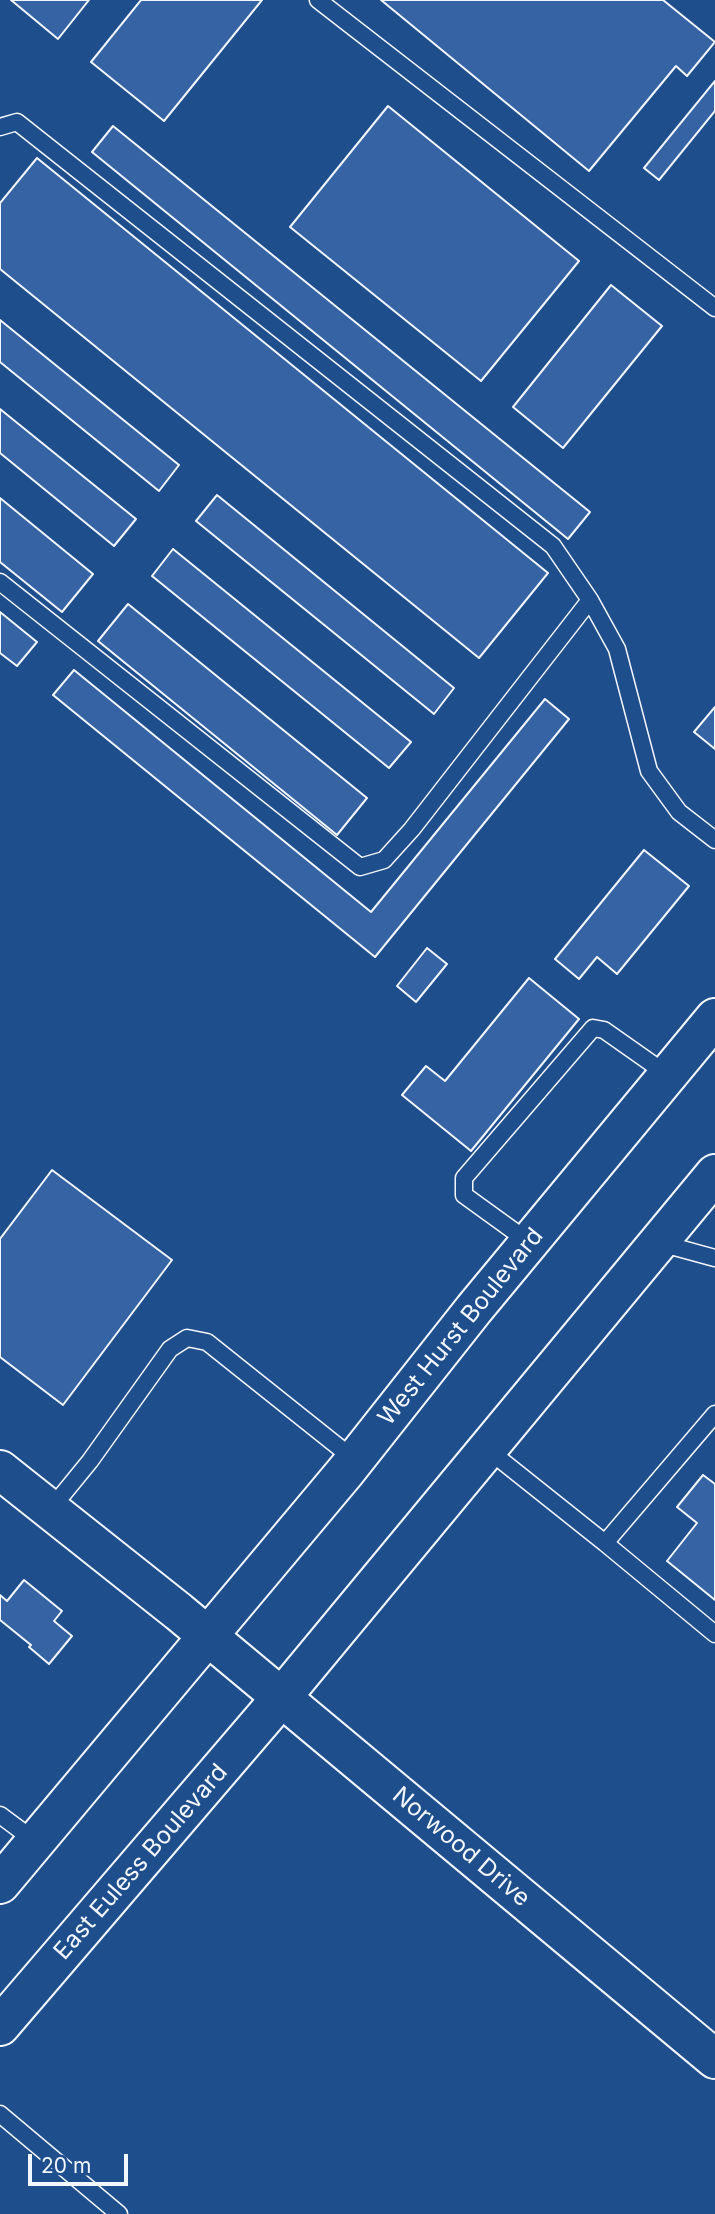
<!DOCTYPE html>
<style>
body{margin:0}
#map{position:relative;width:715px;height:2214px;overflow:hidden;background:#1f4e8c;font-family:Inter,sans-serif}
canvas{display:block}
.scale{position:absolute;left:28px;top:2154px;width:100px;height:32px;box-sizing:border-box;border:4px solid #f2f6ff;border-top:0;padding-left:9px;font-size:21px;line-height:24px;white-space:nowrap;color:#f2f6ff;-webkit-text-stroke:5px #1f4e8c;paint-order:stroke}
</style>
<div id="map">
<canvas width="715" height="2214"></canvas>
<div class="scale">20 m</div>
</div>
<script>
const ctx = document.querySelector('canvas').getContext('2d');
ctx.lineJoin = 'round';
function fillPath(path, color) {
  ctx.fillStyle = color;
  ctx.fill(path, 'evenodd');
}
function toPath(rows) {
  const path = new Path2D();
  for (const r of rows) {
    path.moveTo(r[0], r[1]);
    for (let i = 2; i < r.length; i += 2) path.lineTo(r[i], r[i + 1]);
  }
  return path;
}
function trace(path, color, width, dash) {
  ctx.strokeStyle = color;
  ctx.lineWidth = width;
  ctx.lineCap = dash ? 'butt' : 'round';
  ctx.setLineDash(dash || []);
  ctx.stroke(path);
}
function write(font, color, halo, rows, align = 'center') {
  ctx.font = font + ' Inter,sans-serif';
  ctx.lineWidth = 5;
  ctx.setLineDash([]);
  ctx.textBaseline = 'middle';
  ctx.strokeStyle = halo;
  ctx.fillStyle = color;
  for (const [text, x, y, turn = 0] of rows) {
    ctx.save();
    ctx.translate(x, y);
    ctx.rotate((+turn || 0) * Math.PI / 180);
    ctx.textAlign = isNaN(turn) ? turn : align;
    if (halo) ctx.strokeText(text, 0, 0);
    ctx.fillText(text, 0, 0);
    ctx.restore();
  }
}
const building = toPath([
 [11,0,89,0,58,39,11,0],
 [141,0,262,0,164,121,91,62,141,0],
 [381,0,663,0,715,42,687,76,676,66,589,171,381,0],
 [715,81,715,111,659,180,644,168,715,81],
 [388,106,579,261,481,381,290,227,388,106],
 [113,126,590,512,568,539,92,152,113,126],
 [37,158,548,573,479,658,0,269,0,203,37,158],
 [611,285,662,326,563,448,513,407,611,285],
 [0,320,179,465,159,491,0,362,0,320],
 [0,409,136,519,114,546,0,453,0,409],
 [217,495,454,688,434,714,196,521,217,495],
 [0,498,93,574,62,612,0,562,0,498],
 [173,549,411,742,389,768,152,576,173,549],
 [128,604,367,798,337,835,98,641,128,604],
 [0,612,37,642,17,666,0,653,0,612],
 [74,670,371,912,545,699,569,719,375,957,53,695,74,670],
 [715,707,715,749,694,732,715,707],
 [644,850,689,886,617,974,597,957,579,979,555,959,644,850],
 [427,948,447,964,416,1002,397,986,427,948],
 [529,978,579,1019,471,1151,402,1095,426,1066,445,1081,529,978],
 [52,1170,172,1260,63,1405,0,1357,0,1239,52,1170],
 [703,1475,715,1484,715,1600,667,1561,697,1523,677,1507,703,1475],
 [24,1580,62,1611,54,1621,72,1636,49,1664,29,1647,31,1645,0,1620,0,1595,7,1601,24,1580]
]);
const lane = toPath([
 [318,0,715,308],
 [0,127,17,122,553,546,590,600,617,649,649,771,679,812,715,840],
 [0,582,360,867,384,860,412,829,590,600],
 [529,1242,464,1195,464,1178,593,1028,604,1030,668,1075],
 [660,1243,715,1258],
 [487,1449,605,1543,715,1414],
 [50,1510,90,1461,170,1349,187,1338,207,1342,355,1460],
 [605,1543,715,1634],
 [0,1815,35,1841],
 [0,2114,119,2214]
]);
const secondary = toPath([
 [0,1470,179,1612,715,2059]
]);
const primary = toPath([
 [0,1884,346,1471,474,1309,715,1018],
 [0,2026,281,1698,715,1174]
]);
const streetNames = [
 ["West Hurst Boulevard",461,1327,-51],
 ["Norwood Drive",461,1847,40],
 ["East Euless Boulevard",141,1862,-49]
];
fillPath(building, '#3563a3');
trace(building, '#f2f6ff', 2);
trace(lane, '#f2f6ff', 19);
trace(secondary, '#f2f6ff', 42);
trace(primary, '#f2f6ff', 42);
trace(lane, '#1f4e8c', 16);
trace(secondary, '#1f4e8c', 38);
trace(primary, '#1f4e8c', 38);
write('24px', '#f2f6ff', '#1f4e8c', streetNames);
</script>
